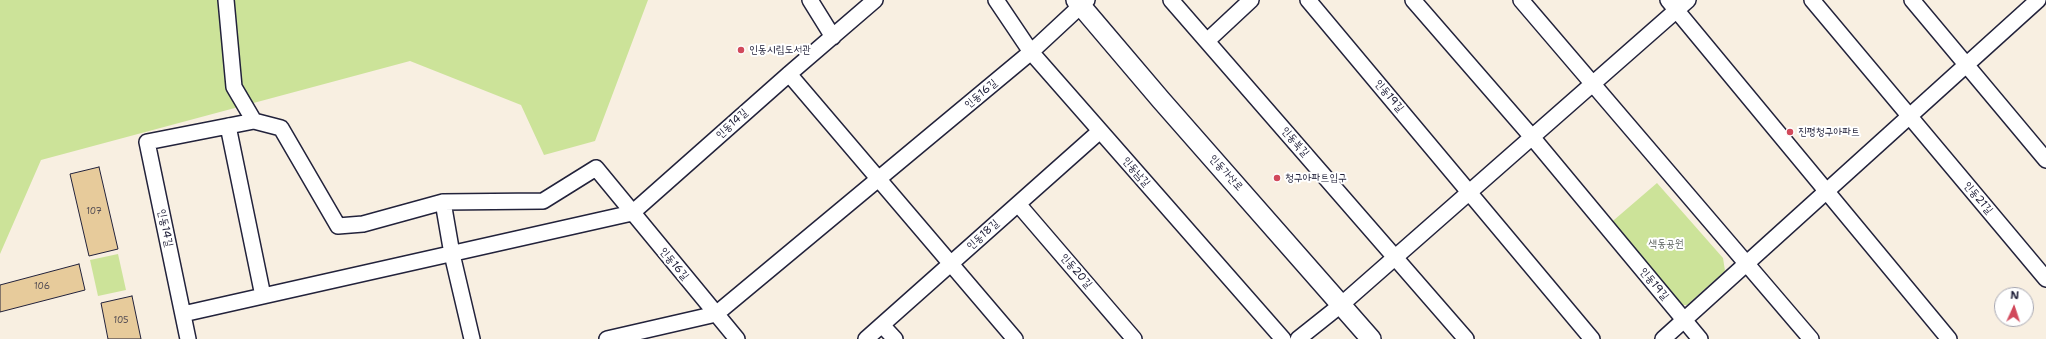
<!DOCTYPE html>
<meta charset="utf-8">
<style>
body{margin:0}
#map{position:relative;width:2046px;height:339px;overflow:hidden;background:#f8efe1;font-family:"Shantell Sans",sans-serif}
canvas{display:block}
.north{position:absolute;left:1994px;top:287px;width:40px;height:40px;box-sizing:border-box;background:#fff;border:1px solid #a7a7b1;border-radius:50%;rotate:3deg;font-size:11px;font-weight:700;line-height:16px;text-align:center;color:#22223b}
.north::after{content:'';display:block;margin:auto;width:14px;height:18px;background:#d1495b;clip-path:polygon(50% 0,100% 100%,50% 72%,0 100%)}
</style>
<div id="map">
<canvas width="2046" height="339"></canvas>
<div class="north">N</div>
</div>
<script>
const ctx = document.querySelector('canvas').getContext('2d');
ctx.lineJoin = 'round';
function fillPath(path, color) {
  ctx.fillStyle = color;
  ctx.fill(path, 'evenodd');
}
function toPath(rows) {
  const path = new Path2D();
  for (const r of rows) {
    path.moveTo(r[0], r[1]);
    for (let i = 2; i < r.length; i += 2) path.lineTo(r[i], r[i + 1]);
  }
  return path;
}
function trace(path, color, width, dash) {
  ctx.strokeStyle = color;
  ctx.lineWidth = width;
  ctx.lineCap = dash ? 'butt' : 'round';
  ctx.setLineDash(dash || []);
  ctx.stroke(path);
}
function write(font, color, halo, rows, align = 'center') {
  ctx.font = font + ' "Shantell Sans","Poor Story",sans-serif';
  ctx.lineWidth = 4;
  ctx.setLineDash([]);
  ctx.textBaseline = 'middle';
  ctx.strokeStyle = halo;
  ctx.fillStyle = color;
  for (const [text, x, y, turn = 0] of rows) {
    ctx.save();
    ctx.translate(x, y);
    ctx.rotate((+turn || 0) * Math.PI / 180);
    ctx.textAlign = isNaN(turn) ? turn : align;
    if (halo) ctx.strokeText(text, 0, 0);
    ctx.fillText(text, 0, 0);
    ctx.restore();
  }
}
const green = toPath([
 [0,0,648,0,595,141,544,155,521,105,410,61,41,160,0,254],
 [1657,183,1723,258,1725,271,1687,305,1675,305,1607,226],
 [118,254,126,290,98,296,90,260]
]);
const building = toPath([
 [99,167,118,249,89,256,70,174,99,167],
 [79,264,85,290,0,312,0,285,79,264],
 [132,296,141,339,108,339,101,303,132,296]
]);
const minor = toPath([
 [226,0,234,87,254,121],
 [810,0,833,37],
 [996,0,1031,52,1283,339],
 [1171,0,1466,339],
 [1308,0,1592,339],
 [1413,0,1532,137,1700,339],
 [1521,0,1811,339],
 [1668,0,1949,339],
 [1812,0,2046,279],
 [1912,0,2046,160],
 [1207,41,1251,0],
 [789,74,1015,339],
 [228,126,263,296],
 [443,202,452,254,472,339],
 [1018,204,1134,339],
 [183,314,632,213,789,74,875,0],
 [882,325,895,339],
 [188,339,147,142,254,121,281,128,338,226,363,224,443,202,543,201,596,168,737,339],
 [607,339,716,314,1031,52,1087,0],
 [866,339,1100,131],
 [1298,339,1342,304,1688,0],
 [1663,339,2038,0]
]);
const major = toPath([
 [1076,0,1161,100,1371,339]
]);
const markers = [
 [741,50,4,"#d1495b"],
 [1790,132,4,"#d1495b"],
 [1277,178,4,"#d1495b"]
];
const numberNames = [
 ["107",94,212],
 ["106",42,287],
 ["105",121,321]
];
const poiNames = [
 ["인동시립도서관",749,50],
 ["진평청구아파트",1798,132],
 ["청구아파트입구",1285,178]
];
const streetNames = [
 ["인동16길",981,94,-40],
 ["인동19길",1389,96,50],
 ["인동14길",732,124,-42],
 ["인동북길",1295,142,49],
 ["인동남길",1136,172,49],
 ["인동가산로",1226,173,48],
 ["인동21길",1978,198,50],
 ["인동14길",165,228,78],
 ["인동18길",983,235,-42],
 ["인동16길",674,264,50],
 ["인동20길",1076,271,49],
 ["인동19길",1654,284,50]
];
const parkNames = [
 ["색동공원",1666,244]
];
fillPath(green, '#cce399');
fillPath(building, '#e7cb9b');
trace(building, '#22223b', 1);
trace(minor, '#22223b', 18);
trace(major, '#22223b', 22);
trace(minor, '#fff', 15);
trace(major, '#fff', 19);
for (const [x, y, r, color] of markers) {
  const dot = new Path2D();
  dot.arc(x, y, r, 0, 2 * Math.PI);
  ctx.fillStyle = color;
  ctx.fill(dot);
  trace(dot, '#fff', 1.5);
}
write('9px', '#534c53', null, numberNames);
write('11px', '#22223b', '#fff', poiNames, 'left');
write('11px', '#22223b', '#fff', streetNames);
write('11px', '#555c57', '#fff', parkNames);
</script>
